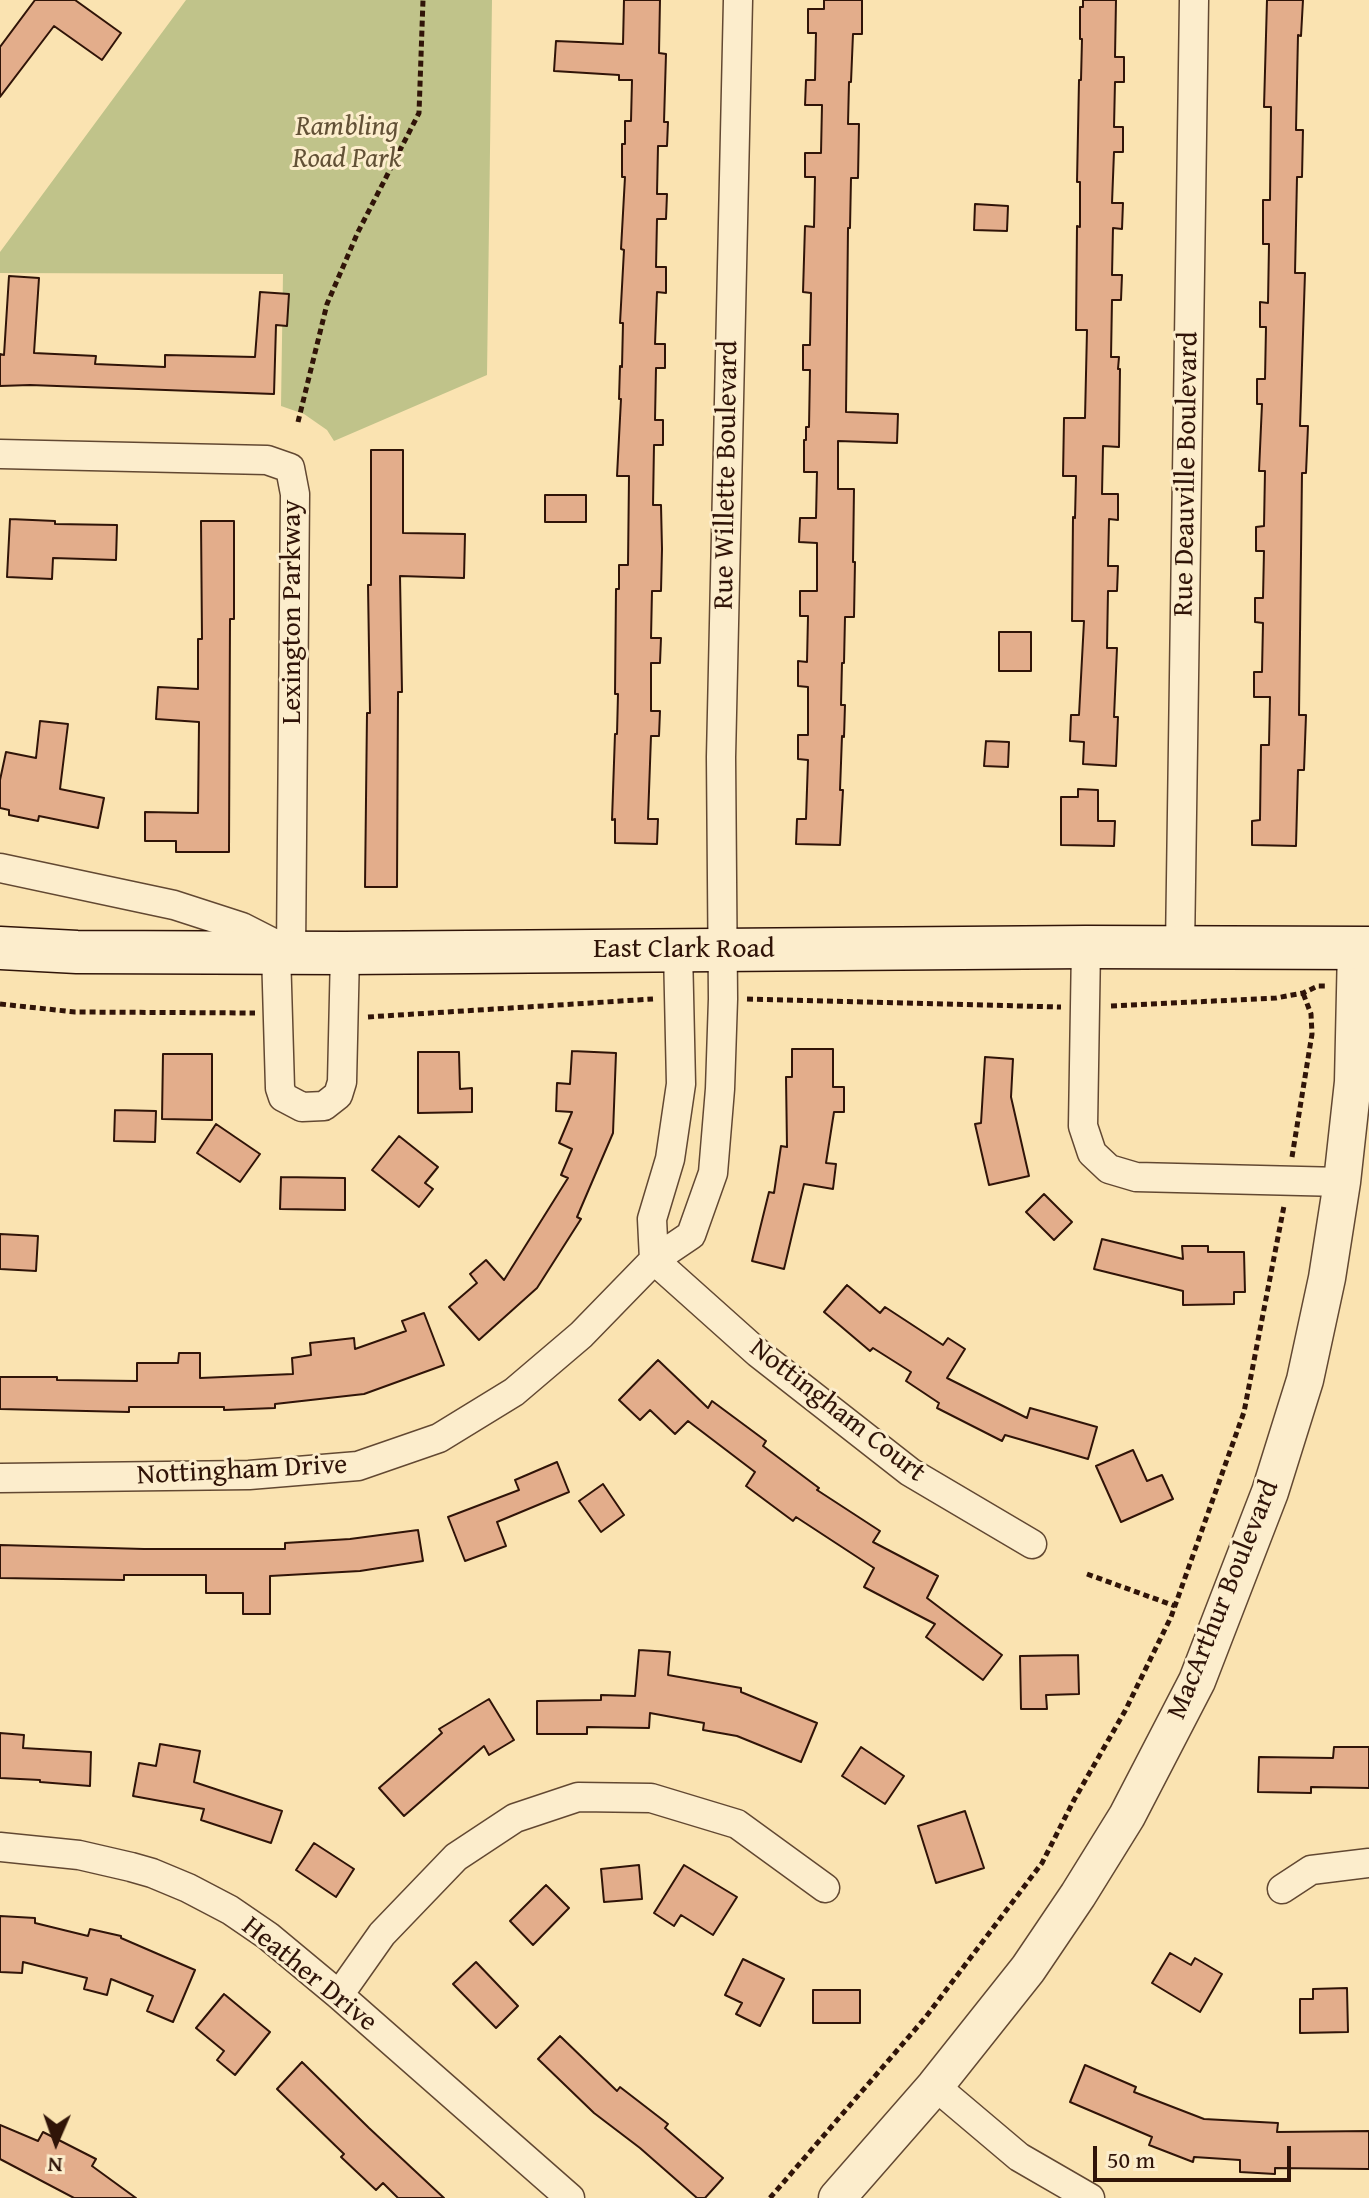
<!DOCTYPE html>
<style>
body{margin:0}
#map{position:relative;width:1369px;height:2198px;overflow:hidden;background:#fae3b1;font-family:"Gentium Book Plus",serif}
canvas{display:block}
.north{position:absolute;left:16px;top:2102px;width:80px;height:80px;-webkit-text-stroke:6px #fcedcc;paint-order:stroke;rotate:182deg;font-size:22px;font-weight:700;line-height:32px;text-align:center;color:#301408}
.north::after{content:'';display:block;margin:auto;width:28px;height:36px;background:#301408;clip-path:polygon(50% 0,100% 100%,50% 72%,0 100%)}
.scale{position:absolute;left:1093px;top:2146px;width:198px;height:36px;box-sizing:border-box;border:4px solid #301408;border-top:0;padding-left:10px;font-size:24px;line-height:28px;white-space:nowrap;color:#301408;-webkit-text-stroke:6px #fcedcc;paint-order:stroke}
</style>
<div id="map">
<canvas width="1369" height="2198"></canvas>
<div class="north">N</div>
<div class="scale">50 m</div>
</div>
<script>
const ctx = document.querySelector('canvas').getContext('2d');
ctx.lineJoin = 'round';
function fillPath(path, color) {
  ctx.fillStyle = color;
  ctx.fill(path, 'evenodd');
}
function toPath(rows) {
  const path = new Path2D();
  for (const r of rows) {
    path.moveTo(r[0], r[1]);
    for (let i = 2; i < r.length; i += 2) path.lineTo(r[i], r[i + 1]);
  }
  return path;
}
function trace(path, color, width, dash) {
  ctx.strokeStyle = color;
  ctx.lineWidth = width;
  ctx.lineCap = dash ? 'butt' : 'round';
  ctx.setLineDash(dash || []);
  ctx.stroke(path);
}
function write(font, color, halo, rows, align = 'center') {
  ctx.font = font + ' "Gentium Book Plus",serif';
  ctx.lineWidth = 6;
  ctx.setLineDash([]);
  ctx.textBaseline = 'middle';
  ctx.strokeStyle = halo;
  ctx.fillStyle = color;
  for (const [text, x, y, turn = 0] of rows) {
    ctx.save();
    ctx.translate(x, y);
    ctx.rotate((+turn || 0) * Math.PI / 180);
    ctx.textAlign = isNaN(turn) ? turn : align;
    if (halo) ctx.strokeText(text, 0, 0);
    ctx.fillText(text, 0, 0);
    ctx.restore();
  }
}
const green = toPath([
 [186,0,492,0,487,375,334,441,327,430,304,414,281,406,283,274,0,273,0,252]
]);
const building = toPath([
 [35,0,75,0,121,33,102,60,54,26,0,97,0,47,35,0],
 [624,0,660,0,659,53,666,54,664,122,668,122,667,146,658,146,657,194,667,194,666,219,657,219,656,267,666,267,666,293,657,292,655,344,665,344,665,368,656,368,655,420,663,420,663,445,654,445,653,505,661,505,662,549,661,591,652,591,651,638,661,638,660,663,651,663,651,711,660,711,659,736,651,736,648,819,658,819,657,844,615,843,615,819,612,820,615,734,617,734,618,694,615,694,616,589,619,589,619,565,628,565,629,476,617,476,621,399,619,399,620,366,622,367,623,323,620,323,624,250,621,249,625,177,622,177,622,144,625,144,625,121,631,121,632,80,619,80,619,75,554,71,556,41,623,44,624,0],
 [824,0,862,0,862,34,853,34,851,82,849,82,848,124,859,124,858,178,851,178,850,228,848,228,846,412,898,414,897,443,838,441,838,489,854,489,853,562,855,562,854,617,845,617,844,663,842,663,841,705,845,705,844,737,842,736,840,790,843,790,840,845,796,844,797,819,806,819,808,760,798,759,798,735,808,735,808,687,798,686,798,661,807,662,808,616,800,616,800,591,817,591,817,543,799,542,800,518,816,518,817,472,804,472,804,440,806,440,806,427,809,427,810,370,803,370,803,345,810,345,811,293,803,292,805,226,814,227,815,177,805,177,805,153,821,153,822,105,805,105,806,80,815,80,816,33,808,33,808,9,824,9,824,0],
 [1083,0,1116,0,1115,57,1124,57,1124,82,1115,82,1114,127,1123,127,1123,152,1114,152,1112,203,1123,203,1122,229,1113,228,1112,275,1122,275,1121,300,1112,300,1111,357,1119,357,1118,369,1120,369,1119,447,1103,446,1102,494,1118,494,1118,520,1109,519,1108,566,1118,566,1117,591,1108,591,1107,648,1117,648,1114,717,1118,717,1116,766,1083,764,1084,742,1070,741,1071,715,1079,715,1084,621,1072,621,1073,517,1075,518,1076,476,1063,476,1064,418,1085,418,1087,330,1076,330,1077,226,1080,227,1080,182,1077,182,1079,80,1081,80,1082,39,1080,39,1080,7,1083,7,1083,0],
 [1267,0,1303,0,1301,36,1298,35,1296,130,1303,130,1302,177,1297,177,1295,273,1305,273,1300,426,1308,426,1306,473,1302,473,1299,715,1306,715,1304,770,1298,770,1296,846,1252,845,1252,821,1260,820,1261,745,1269,745,1270,697,1254,697,1254,672,1262,672,1263,623,1255,622,1255,598,1263,598,1264,551,1256,551,1256,527,1264,526,1265,471,1259,471,1262,404,1257,404,1257,379,1265,379,1266,327,1260,327,1260,302,1268,303,1269,244,1263,244,1263,200,1270,200,1271,107,1264,107,1267,0],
 [975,204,1008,206,1007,231,974,230,975,204],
 [9,276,39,278,34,353,96,356,95,364,165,367,165,355,255,357,260,292,289,294,287,326,276,325,274,394,30,385,0,386,0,354,4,355,9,276],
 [371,450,403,450,403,533,465,534,464,578,400,576,402,692,398,692,397,887,365,887,367,713,370,713,368,585,371,585,371,450],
 [545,495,586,495,586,522,545,522,545,495],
 [10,519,55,521,55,524,117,525,116,560,53,558,52,579,7,577,10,519],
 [201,521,234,521,234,619,230,619,229,852,176,852,176,841,145,841,145,812,198,813,199,722,156,719,158,687,198,689,198,639,202,639,201,521],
 [999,632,1031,632,1031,671,999,671,999,632],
 [40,721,68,724,60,789,104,798,98,828,39,816,38,821,9,815,9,810,0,808,0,780,6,752,36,758,40,721],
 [986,741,1009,742,1008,767,984,766,986,741],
 [1078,789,1098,790,1098,821,1115,821,1114,846,1061,845,1061,797,1078,797,1078,789],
 [792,1049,833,1049,833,1087,844,1087,844,1112,834,1112,826,1163,836,1164,833,1189,804,1184,784,1269,752,1261,769,1192,774,1193,781,1146,787,1147,786,1077,792,1077,792,1049],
 [572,1051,616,1053,613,1133,577,1217,581,1219,537,1288,479,1340,449,1307,477,1283,470,1274,486,1260,504,1280,568,1178,561,1175,572,1149,559,1143,572,1112,556,1111,557,1083,570,1084,572,1051],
 [418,1052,459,1052,460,1089,472,1088,472,1112,418,1113,418,1052],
 [163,1054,212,1054,212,1120,162,1119,163,1054],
 [985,1057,1013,1059,1011,1097,1029,1176,989,1185,975,1124,981,1123,985,1057],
 [115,1110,156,1111,155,1142,114,1141,115,1110],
 [216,1124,260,1154,240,1182,197,1153,216,1124],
 [399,1136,438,1167,425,1183,433,1189,419,1207,372,1170,399,1136],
 [281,1177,345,1178,345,1210,280,1209,281,1177],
 [1044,1194,1072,1222,1054,1240,1026,1212,1044,1194],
 [0,1234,38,1236,36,1271,0,1269,0,1234],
 [1102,1239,1183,1259,1182,1246,1208,1246,1208,1252,1244,1252,1245,1292,1234,1292,1234,1304,1183,1305,1183,1291,1094,1269,1102,1239],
 [847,1285,880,1313,885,1307,943,1345,948,1338,965,1349,947,1378,1027,1418,1030,1408,1097,1427,1088,1459,1005,1435,1002,1441,937,1408,939,1403,906,1381,911,1372,873,1348,870,1351,824,1312,847,1285],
 [424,1313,444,1365,364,1394,275,1404,275,1408,224,1410,224,1407,129,1407,129,1412,0,1409,0,1377,57,1377,57,1380,137,1381,137,1363,178,1363,179,1353,200,1353,200,1378,293,1374,292,1358,311,1355,310,1343,354,1338,355,1349,406,1331,402,1321,424,1313],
 [658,1360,708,1408,712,1401,766,1441,763,1446,819,1488,817,1490,880,1531,873,1542,938,1576,927,1598,1002,1655,983,1680,926,1637,935,1624,864,1587,874,1568,796,1517,793,1521,746,1486,755,1472,688,1421,675,1434,650,1410,640,1420,619,1400,658,1360],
 [1133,1450,1147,1481,1162,1475,1173,1499,1121,1522,1096,1466,1133,1450],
 [557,1462,569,1492,497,1522,506,1546,465,1561,448,1517,519,1490,515,1480,557,1462],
 [603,1484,624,1515,601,1532,579,1501,603,1484],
 [418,1530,423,1561,360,1571,270,1576,270,1614,243,1614,243,1593,206,1593,206,1575,124,1575,124,1580,0,1578,0,1545,144,1549,285,1549,285,1543,350,1539,418,1530],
 [639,1650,670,1652,668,1675,741,1688,741,1692,817,1723,801,1762,737,1736,703,1730,704,1723,650,1713,649,1728,587,1727,587,1734,537,1734,537,1701,601,1700,601,1695,635,1696,639,1650],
 [1078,1655,1079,1694,1046,1695,1047,1709,1021,1709,1020,1656,1078,1655],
 [489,1699,514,1740,489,1755,484,1746,404,1816,379,1788,442,1733,439,1729,489,1699],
 [0,1733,24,1735,23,1748,91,1752,90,1786,40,1782,40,1780,0,1778,0,1733],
 [160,1744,200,1751,194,1782,282,1811,271,1843,201,1820,204,1809,133,1796,139,1763,156,1766,160,1744],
 [861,1747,904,1776,885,1804,842,1776,861,1747],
 [1334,1747,1369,1747,1369,1788,1311,1787,1311,1793,1258,1792,1259,1757,1333,1758,1334,1747],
 [965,1811,984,1868,936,1883,918,1826,965,1811],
 [314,1843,354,1869,336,1897,296,1870,314,1843],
 [639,1865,642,1899,604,1902,601,1869,639,1865],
 [684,1865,737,1897,713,1935,681,1915,674,1926,654,1913,684,1865],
 [546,1885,569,1908,533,1945,510,1921,546,1885],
 [0,1916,35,1918,35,1923,88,1936,90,1929,121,1936,121,1938,195,1970,173,2022,147,2011,153,1996,111,1979,107,1995,84,1989,87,1978,23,1962,22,1973,0,1972,0,1916],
 [1170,1953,1191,1965,1195,1958,1222,1974,1200,2012,1152,1983,1170,1953],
 [743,1959,784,1979,760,2026,736,2014,742,2003,725,1995,743,1959],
 [476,1962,518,2006,496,2028,453,1984,476,1962],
 [1347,1988,1348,2032,1300,2033,1300,1999,1313,1999,1313,1989,1347,1988],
 [813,1990,860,1990,860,2023,813,2023,813,1990],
 [224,1994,270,2032,235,2075,217,2060,224,2051,196,2028,224,1994],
 [560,2036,617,2091,620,2087,668,2124,665,2128,723,2178,705,2198,697,2198,640,2148,594,2113,538,2059,560,2036],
 [302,2062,369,2128,444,2198,398,2198,383,2183,376,2190,341,2157,344,2154,277,2089,302,2062],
 [1085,2065,1136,2087,1134,2092,1204,2119,1278,2123,1277,2132,1369,2131,1369,2169,1275,2168,1275,2174,1240,2172,1240,2160,1194,2157,1193,2162,1149,2145,1152,2137,1070,2102,1085,2065],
 [0,2125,38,2141,43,2132,96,2159,92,2166,136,2198,74,2198,0,2159,0,2125]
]);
const path = toPath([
 [298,422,327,304,358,232,419,113,423,0],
 [747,999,1061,1007],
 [0,1004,75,1012,255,1013],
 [1111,1006,1276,998,1303,993,1318,986,1327,986],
 [368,1017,653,999],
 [1292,1157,1312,1034,1311,1014,1303,993],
 [1087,1574,1175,1606],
 [770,2198,925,2018,1042,1863,1074,1800,1125,1711,1171,1617,1244,1412,1284,1206]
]);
const minor = toPath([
 [0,454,267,460,290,468,295,494,291,952,242,927,174,905,0,868],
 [1086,947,1083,1126,1092,1153,1109,1169,1136,1177,1342,1182],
 [1180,948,1194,0],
 [276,952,280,1088,283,1097,302,1107,324,1106,338,1095,342,1082,345,953],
 [654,1260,758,1353,910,1472,1032,1544],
 [654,1260,652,1219,670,1159,681,1084,678,950],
 [0,1478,249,1475,358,1466,439,1438,514,1392,581,1335,654,1260,691,1235,713,1173,720,1089,723,999,721,757,738,0],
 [0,1847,79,1855,131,1867,152,1873,188,1888,230,1910,268,1936,339,1995,570,2198],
 [1282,1889,1311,1870,1369,1863],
 [339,1995,382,1934,456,1857,515,1818,578,1797,651,1798,737,1824,825,1888],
 [935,2086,1019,2157,1090,2198]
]);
const tertiary = toPath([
 [837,2198,935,2086,1028,1969,1078,1895,1127,1816,1197,1681,1270,1492,1305,1380,1327,1278,1342,1182,1353,1082,1356,948]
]);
const secondary = toPath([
 [0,948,77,952,345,953,1086,947,1369,948]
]);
const parkNames = [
 ["Rambling",347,128],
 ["Road Park",347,160]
];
const streetNames = [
 ["Rue Deauville Boulevard",1187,474,-89],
 ["Rue Willette Boulevard",727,475,-89],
 ["Lexington Parkway",293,612,-90],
 ["East Clark Road",684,950],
 ["Nottingham Court",837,1411,38],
 ["Nottingham Drive",242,1471,-3],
 ["MacArthur Boulevard",1224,1600,-68],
 ["Heather Drive",309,1975,39]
];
fillPath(green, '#c0c38a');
fillPath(building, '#e3ad8b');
trace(building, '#301408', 2);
trace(minor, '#624832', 31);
trace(tertiary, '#624832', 39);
trace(secondary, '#301408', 45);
trace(path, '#301408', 5, [6, 4]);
trace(minor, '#fcedcc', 28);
trace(tertiary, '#fcedcc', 36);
trace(secondary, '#fcedcc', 42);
write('italic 28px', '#625136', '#fcedcc', parkNames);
write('28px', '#301408', '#fcedcc', streetNames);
</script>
